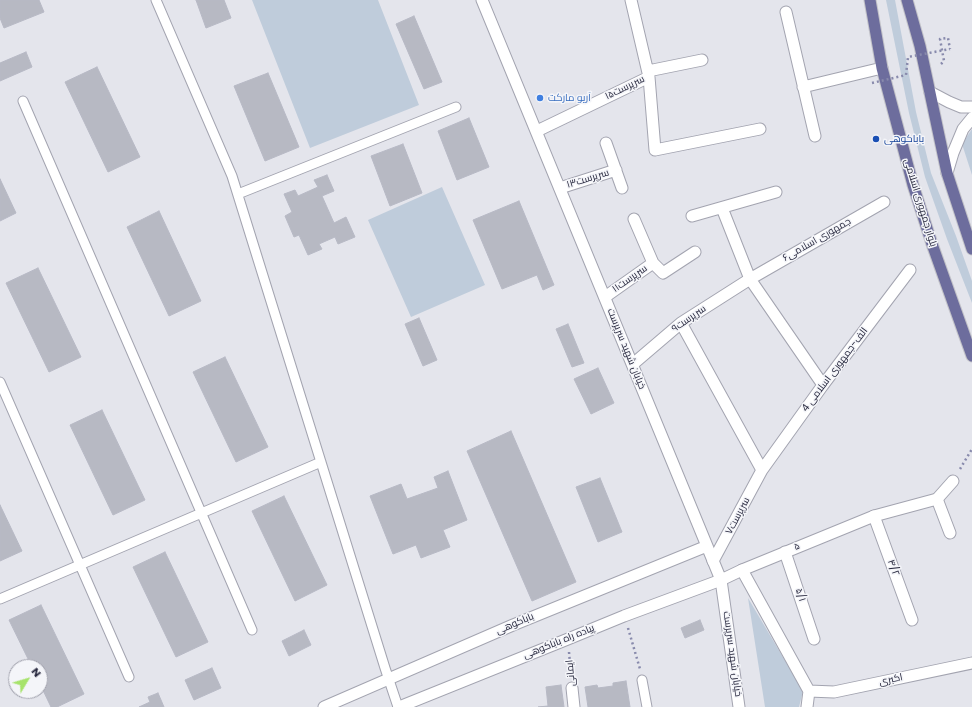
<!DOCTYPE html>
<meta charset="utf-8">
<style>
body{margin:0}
#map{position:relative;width:972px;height:707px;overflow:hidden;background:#e4e5ec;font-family:Poppins,sans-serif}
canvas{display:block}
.north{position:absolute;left:8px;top:659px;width:40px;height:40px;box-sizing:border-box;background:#f4f5f9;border:1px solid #a1a2ad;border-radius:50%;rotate:52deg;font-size:11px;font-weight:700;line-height:16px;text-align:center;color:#25263c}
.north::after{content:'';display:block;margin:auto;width:14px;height:18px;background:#a6e36b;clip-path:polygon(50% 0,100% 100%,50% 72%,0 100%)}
</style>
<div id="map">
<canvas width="972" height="707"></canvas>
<div class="north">N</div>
</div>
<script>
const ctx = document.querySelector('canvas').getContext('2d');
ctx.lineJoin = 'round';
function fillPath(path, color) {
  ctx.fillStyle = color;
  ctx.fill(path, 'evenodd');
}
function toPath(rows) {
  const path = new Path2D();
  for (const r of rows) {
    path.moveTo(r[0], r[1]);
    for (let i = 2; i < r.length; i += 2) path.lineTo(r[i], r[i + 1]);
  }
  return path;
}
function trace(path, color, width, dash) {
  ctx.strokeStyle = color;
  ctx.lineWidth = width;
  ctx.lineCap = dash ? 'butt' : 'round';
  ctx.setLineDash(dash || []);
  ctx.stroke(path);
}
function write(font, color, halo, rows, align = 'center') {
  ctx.font = font + ' Poppins,Cairo,sans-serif';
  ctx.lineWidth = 3;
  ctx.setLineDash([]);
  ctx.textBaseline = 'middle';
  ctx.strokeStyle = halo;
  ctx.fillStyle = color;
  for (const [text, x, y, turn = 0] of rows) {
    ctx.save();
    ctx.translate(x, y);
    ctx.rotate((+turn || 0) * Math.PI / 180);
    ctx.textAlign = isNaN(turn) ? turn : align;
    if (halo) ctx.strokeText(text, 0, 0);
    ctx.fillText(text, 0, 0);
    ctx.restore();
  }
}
const green = toPath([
 [252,0,378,0,419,105,310,148],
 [886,0,895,0,916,112,931,173,956,236,972,281,972,303,947,239,925,177,909,113],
 [972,129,972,175,962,144],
 [442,187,485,285,411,317,368,220],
 [748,598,803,691,799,707,765,707]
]);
const building = toPath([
 [0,0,39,0,44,12,4,28,0,18,0,0],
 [196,0,224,0,231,18,206,28,196,0],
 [414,16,442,82,424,89,396,24,414,16],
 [26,52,32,67,0,81,0,63,26,52],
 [97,67,140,157,108,172,65,82,97,67],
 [268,73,299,147,265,161,234,86,268,73],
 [469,118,489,167,457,180,438,131,469,118],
 [403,144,422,193,390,206,371,156,403,144],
 [327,175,334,191,322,196,334,223,346,217,355,237,338,244,335,237,319,244,322,249,308,255,299,235,294,237,285,216,292,212,284,194,295,190,298,196,318,187,314,180,327,175],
 [0,179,16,213,0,221,0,179],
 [519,201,554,285,543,290,537,275,502,289,473,220,519,201],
 [159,211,201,301,169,316,127,227,159,211],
 [38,268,81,357,49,372,6,283,38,268],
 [419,318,437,360,423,366,405,324,419,318],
 [568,324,584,363,572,367,556,329,568,324],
 [225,357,268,447,236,462,193,372,225,357],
 [598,368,614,403,591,414,574,379,598,368],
 [102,410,145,500,113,515,70,425,102,410],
 [511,431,576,582,532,601,467,451,511,431],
 [448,471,467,520,443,530,450,547,421,558,416,545,393,554,370,496,401,484,407,499,438,488,434,477,448,471],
 [600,478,622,532,598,542,576,487,600,478],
 [284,496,327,585,295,601,252,511,284,496],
 [0,505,22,551,0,561,0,505],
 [165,552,208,642,176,657,133,567,165,552],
 [41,605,84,694,57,707,51,707,40,684,40,667,32,667,9,620,41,605],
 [700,620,704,630,685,638,681,628,700,620],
 [304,630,311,645,289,656,282,641,304,630],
 [212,668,221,688,194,700,185,680,212,668],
 [626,681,630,707,588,707,585,687,597,685,598,688,613,686,613,683,626,681],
 [561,685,564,707,538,707,548,706,546,687,561,685],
 [158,693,164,707,139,707,150,702,148,697,158,693]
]);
const path = toPath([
 [941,64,944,61,940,39,948,38,950,49],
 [960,469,972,449],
 [628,628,640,669],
 [569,652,571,675]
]);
const service = toPath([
 [156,0,232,176,385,668,398,707],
 [23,101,252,630],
 [238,194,456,107],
 [0,382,129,677],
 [0,599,321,462],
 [642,680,647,707]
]);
const pedestrian = toPath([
 [399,707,568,639,624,616,721,580]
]);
const minor = toPath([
 [631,0,649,77,655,150,760,129],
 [786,12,815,136],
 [648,71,702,60],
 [803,87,882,68],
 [930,92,949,102,961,107,972,107],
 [537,131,649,77],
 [606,143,622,188],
 [947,173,953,153,963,129,972,118],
 [560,188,616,170],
 [722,208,750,279,823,385],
 [692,216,776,192],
 [634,219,653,263],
 [605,297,653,263,663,273,695,252],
 [681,323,762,470],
 [633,364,681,323,750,279,884,202],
 [937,499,950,533],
 [874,516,912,620],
 [785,552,814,639],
 [713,561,762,470,823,385,910,270],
 [742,570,809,691,807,707],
 [721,580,739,707],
 [572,688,574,707],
 [809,691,834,692,972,663]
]);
const tertiary = toPath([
 [482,0,721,580,742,570,874,516,937,499,953,481],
 [324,707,513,625,707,546]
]);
const primary = toPath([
 [870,0,882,68,913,185,932,244,972,356],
 [907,0,920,46,947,173,972,249]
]);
const pathBridge = toPath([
 [872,83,906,75,908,57,950,49]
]);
const markers = [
 [540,98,4,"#3f7fe0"],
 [876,139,4,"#1a4fb4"]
];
const streetNames = [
 ["سرپرست۱۵",625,88,-26],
 ["سرپرست۱۳",588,179,-17],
 ["بلوار جمهوری اسلامی",920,203,73],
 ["جمهوری اسلامی۶",817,240,-30],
 ["سرپرست۱۱",630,279,-35],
 ["سرپرست۹",689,319,-35],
 ["خیابان شهید سرپرست",626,349,68],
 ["4 الف-جمهوری اسلامی",835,370,-53],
 ["سرپرست۷",738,516,-62],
 ["۵",797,547,-22],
 ["۴/۲",893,568,70],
 ["۵/۱",800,595,72],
 ["باباکوهی",515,624,-23],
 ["پیاده راه باباکوهی",559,642,-22],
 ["خیابان شهید سرپرست",732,654,82],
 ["ایمانی",571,673,-95],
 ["اکبری",891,680,-12]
];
const shopNames = [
 ["آریو مارکت",548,98]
];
const transitNames = [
 ["باباکوهی",884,139]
];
fillPath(green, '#bfccdb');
fillPath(building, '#b7b9c3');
trace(building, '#b7b9c5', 1);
trace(service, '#a3a4b0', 11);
trace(pedestrian, '#a3a4b0', 13);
trace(minor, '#a3a4b0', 13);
trace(tertiary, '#a3a4b0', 13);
trace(primary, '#c2c2c8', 13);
trace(path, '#888aac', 2.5, [2, 3]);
trace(service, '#fff', 9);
trace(pedestrian, '#fff', 11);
trace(minor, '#fff', 11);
trace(tertiary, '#fff', 11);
trace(primary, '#6d6d9d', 11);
trace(pathBridge, '#888aac', 2.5, [2, 3]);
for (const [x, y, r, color] of markers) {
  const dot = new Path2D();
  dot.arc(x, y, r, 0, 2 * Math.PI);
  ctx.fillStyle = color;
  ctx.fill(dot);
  trace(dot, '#f4f5f9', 1.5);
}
write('10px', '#25263c', '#f4f5f9', streetNames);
write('10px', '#366cbe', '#f4f5f9', shopNames, 'left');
write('10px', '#164399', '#f4f5f9', transitNames, 'left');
</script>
